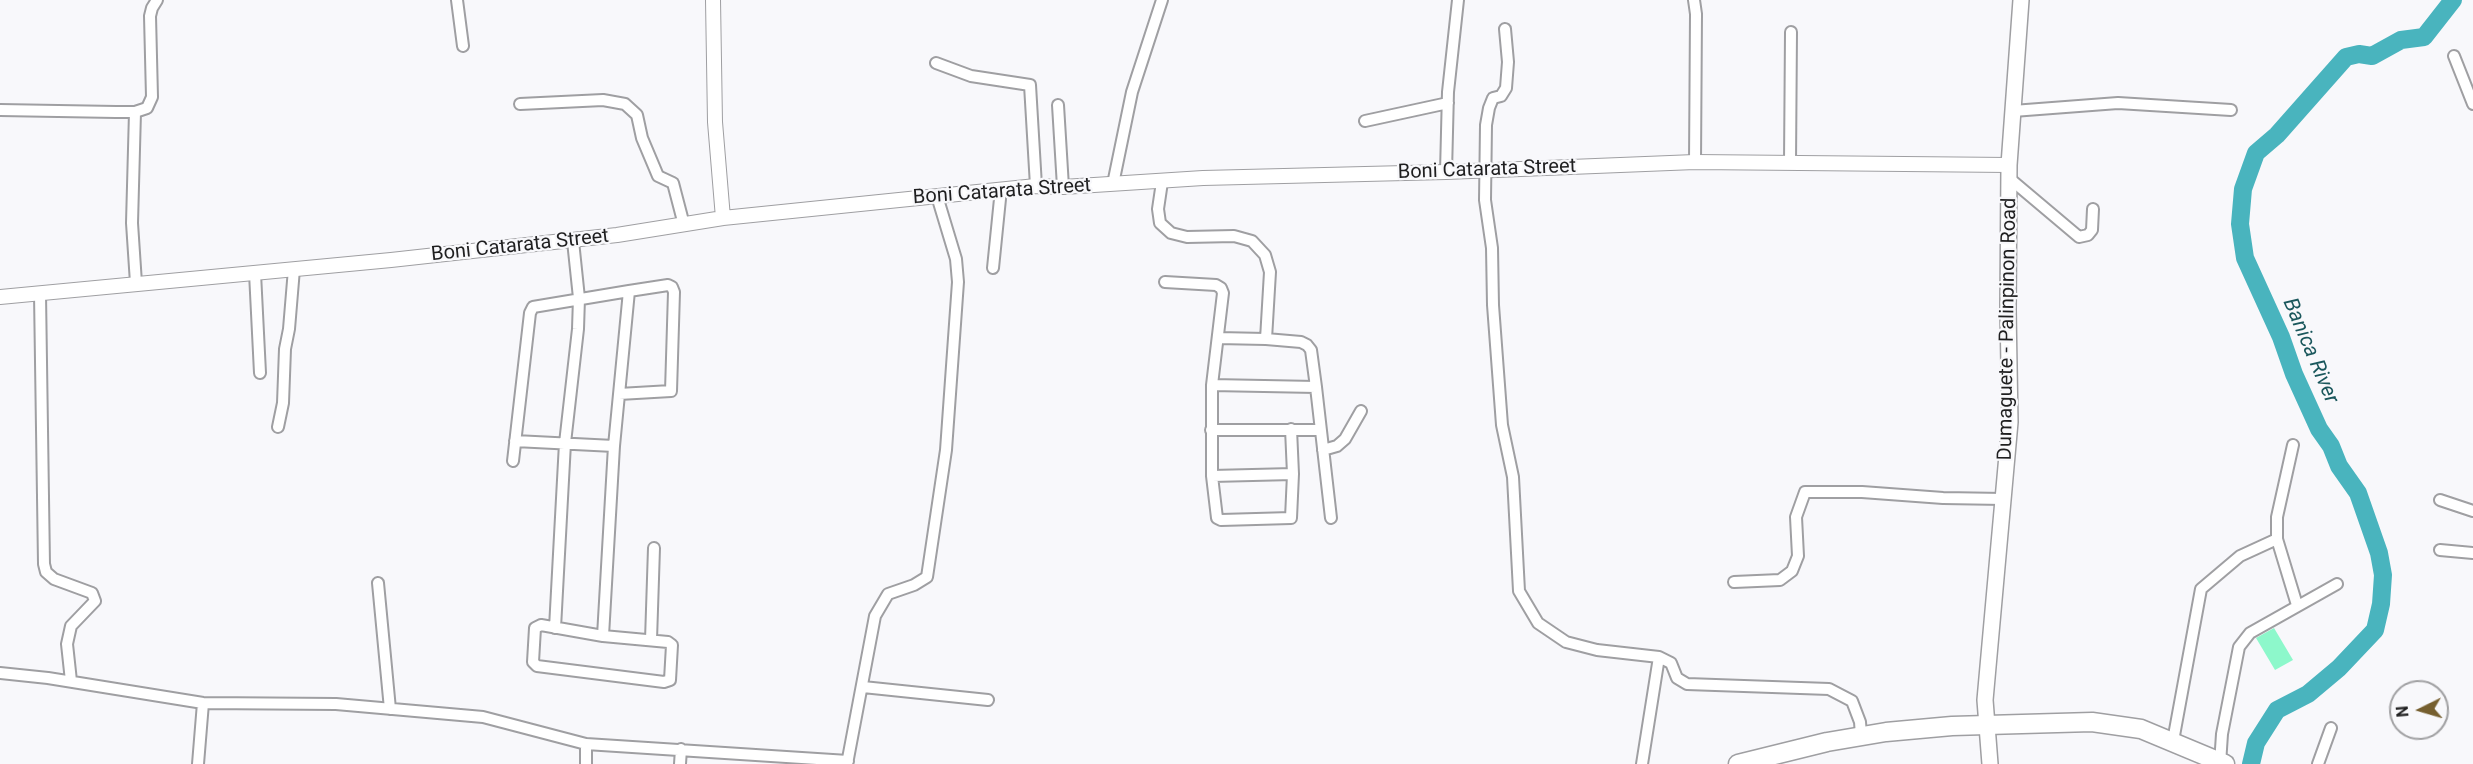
<!DOCTYPE html>
<style>
body{margin:0}
#map{position:relative;width:2473px;height:764px;overflow:hidden;background:#f8f8fb;font-family:Roboto,sans-serif}
canvas{display:block}
.north{position:absolute;left:2389px;top:680px;width:60px;height:60px;box-sizing:border-box;background:#f8f8fb;border:2px solid #a1a1a3;border-radius:50%;rotate:265deg;font-size:16px;font-weight:700;line-height:24px;text-align:center;color:#1f1f20}
.north::after{content:'';display:block;margin:auto;width:21px;height:27px;background:#765f2f;clip-path:polygon(50% 0,100% 100%,50% 72%,0 100%)}
</style>
<div id="map">
<canvas width="2473" height="764"></canvas>
<div class="north">N</div>
</div>
<script>
const ctx = document.querySelector('canvas').getContext('2d');
ctx.lineJoin = 'round';
function fillPath(path, color) {
  ctx.fillStyle = color;
  ctx.fill(path, 'evenodd');
}
function toPath(rows) {
  const path = new Path2D();
  for (const r of rows) {
    path.moveTo(r[0], r[1]);
    for (let i = 2; i < r.length; i += 2) path.lineTo(r[i], r[i + 1]);
  }
  return path;
}
function trace(path, color, width, dash) {
  ctx.strokeStyle = color;
  ctx.lineWidth = width;
  ctx.lineCap = dash ? 'butt' : 'round';
  ctx.setLineDash(dash || []);
  ctx.stroke(path);
}
function write(font, color, halo, rows, align = 'center') {
  ctx.font = font + ' Roboto,sans-serif';
  ctx.lineWidth = 4.5;
  ctx.setLineDash([]);
  ctx.textBaseline = 'middle';
  ctx.strokeStyle = halo;
  ctx.fillStyle = color;
  for (const [text, x, y, turn = 0] of rows) {
    ctx.save();
    ctx.translate(x, y);
    ctx.rotate((+turn || 0) * Math.PI / 180);
    ctx.textAlign = isNaN(turn) ? turn : align;
    if (halo) ctx.strokeText(text, 0, 0);
    ctx.fillText(text, 0, 0);
    ctx.restore();
  }
}
const green = toPath([
 [2274,628,2293,660,2275,670,2256,638]
]);
const river = toPath([
 [2251,764,2256,743,2277,710,2308,694,2339,668,2375,630,2381,604,2383,575,2379,553,2358,493,2339,466,2331,446,2319,429,2294,374,2281,337,2245,258,2240,224,2243,189,2256,153,2277,135,2346,57,2359,54,2372,56,2401,40,2424,37,2453,0]
]);
const minor = toPath([
 [457,0,463,46],
 [1694,0,1696,14,1695,162],
 [1505,29,1508,62,1506,88,1501,96,1493,98,1489,108,1486,125,1485,200,1492,248,1493,305,1502,425,1513,477,1519,591,1538,623,1566,642,1597,650,1659,657,1671,663,1677,678,1687,684,1829,689,1852,701,1860,722,1861,735],
 [2454,56,2473,104],
 [936,63,971,76,1030,85,1036,186],
 [520,104,603,100,625,104,637,115,642,138,658,176,673,183,684,225],
 [1058,105,1063,187],
 [0,110,116,112,135,112,147,108,152,97,150,16,152,8,157,0],
 [2013,111,2118,103,2231,110],
 [135,112,132,223,136,283],
 [1365,121,1448,103],
 [1790,162,1791,32],
 [1446,172,1448,92,1458,0],
 [2009,178,2079,237,2088,235,2092,230,2093,209],
 [1162,182,1158,209,1160,223,1171,233,1187,237,1234,236,1252,241,1265,255,1270,272,1266,339],
 [1113,184,1132,92,1162,0],
 [993,268,1001,189],
 [255,273,260,373],
 [1165,282,1216,285,1221,288,1223,293,1212,385,1212,476,1217,518,1221,520,1291,518,1293,474,1291,429],
 [40,294,44,564,46,572,54,579,92,593,95,601,71,626,67,644,71,681],
 [1218,338,1266,339,1301,342,1307,345,1311,350,1316,387,1331,518],
 [1212,385,1316,387],
 [619,394,671,391,674,292,672,287,668,285,629,291],
 [278,427,283,403,285,349,289,329,294,269],
 [1211,430,1320,430],
 [515,441,614,446],
 [2293,445,2277,517,2277,539,2297,605],
 [1323,450,1337,446,1345,439,1361,411],
 [513,461,530,313,533,307,629,291,614,446,603,636],
 [1212,476,1293,474],
 [2440,500,2473,511],
 [2440,550,2473,553],
 [1734,582,1780,580,1792,571,1798,556,1796,517,1805,492,1862,492,1943,498,2004,499],
 [378,583,390,709],
 [541,625,603,636,668,642,672,645,670,680,664,682,537,666,533,662,535,628,541,625],
 [555,628,565,443,578,329,579,298,573,241],
 [651,640,654,548],
 [0,673,48,678,203,703,336,704,483,717,586,744,848,761],
 [863,687,988,700],
 [2173,741,2201,589,2240,556,2277,539],
 [586,744,586,764],
 [198,764,203,703],
 [680,764,681,749],
 [847,764,875,616,888,594,914,585,927,577,946,450,958,282,956,259,937,196],
 [1642,764,1659,657],
 [2220,764,2222,734,2239,647,2250,633,2337,584],
 [2318,764,2331,728]
]);
const tertiary = toPath([
 [713,0,715,122,723,218],
 [0,297,391,260,617,235,723,218,1036,186,1063,187,1203,178,1446,172,1695,162,2009,165]
]);
const secondary = toPath([
 [1990,764,1985,700,2010,422,2008,310,2009,165,2021,0]
]);
const trunk = toPath([
 [1738,764,1827,742,1886,732,1952,726,2092,722,2141,729,2225,764]
]);
const streetNames = [
 ["Boni Catarata Street",1487,170,-2],
 ["Boni Catarata Street",1002,192,-4],
 ["Boni Catarata Street",520,246,-6],
 ["Dumaguete - Palinpinon Road",2008,329,-89]
];
const waterNames = [
 ["Banica River",2310,351,67]
];
fillPath(green, '#8df8cb');
trace(river, '#49b4be', 18);
trace(minor, '#9f9fa2', 14);
trace(tertiary, '#9f9fa2', 16);
trace(secondary, '#9f9fa2', 18);
trace(trunk, '#9f9fa2', 21);
trace(minor, '#fff', 10);
trace(tertiary, '#fff', 14);
trace(secondary, '#fff', 15);
trace(trunk, '#fff', 18);
write('20px', '#1f1f20', '#f8f8fb', streetNames);
write('italic 21px', '#1a575c', '#f8f8fb', waterNames);
</script>
